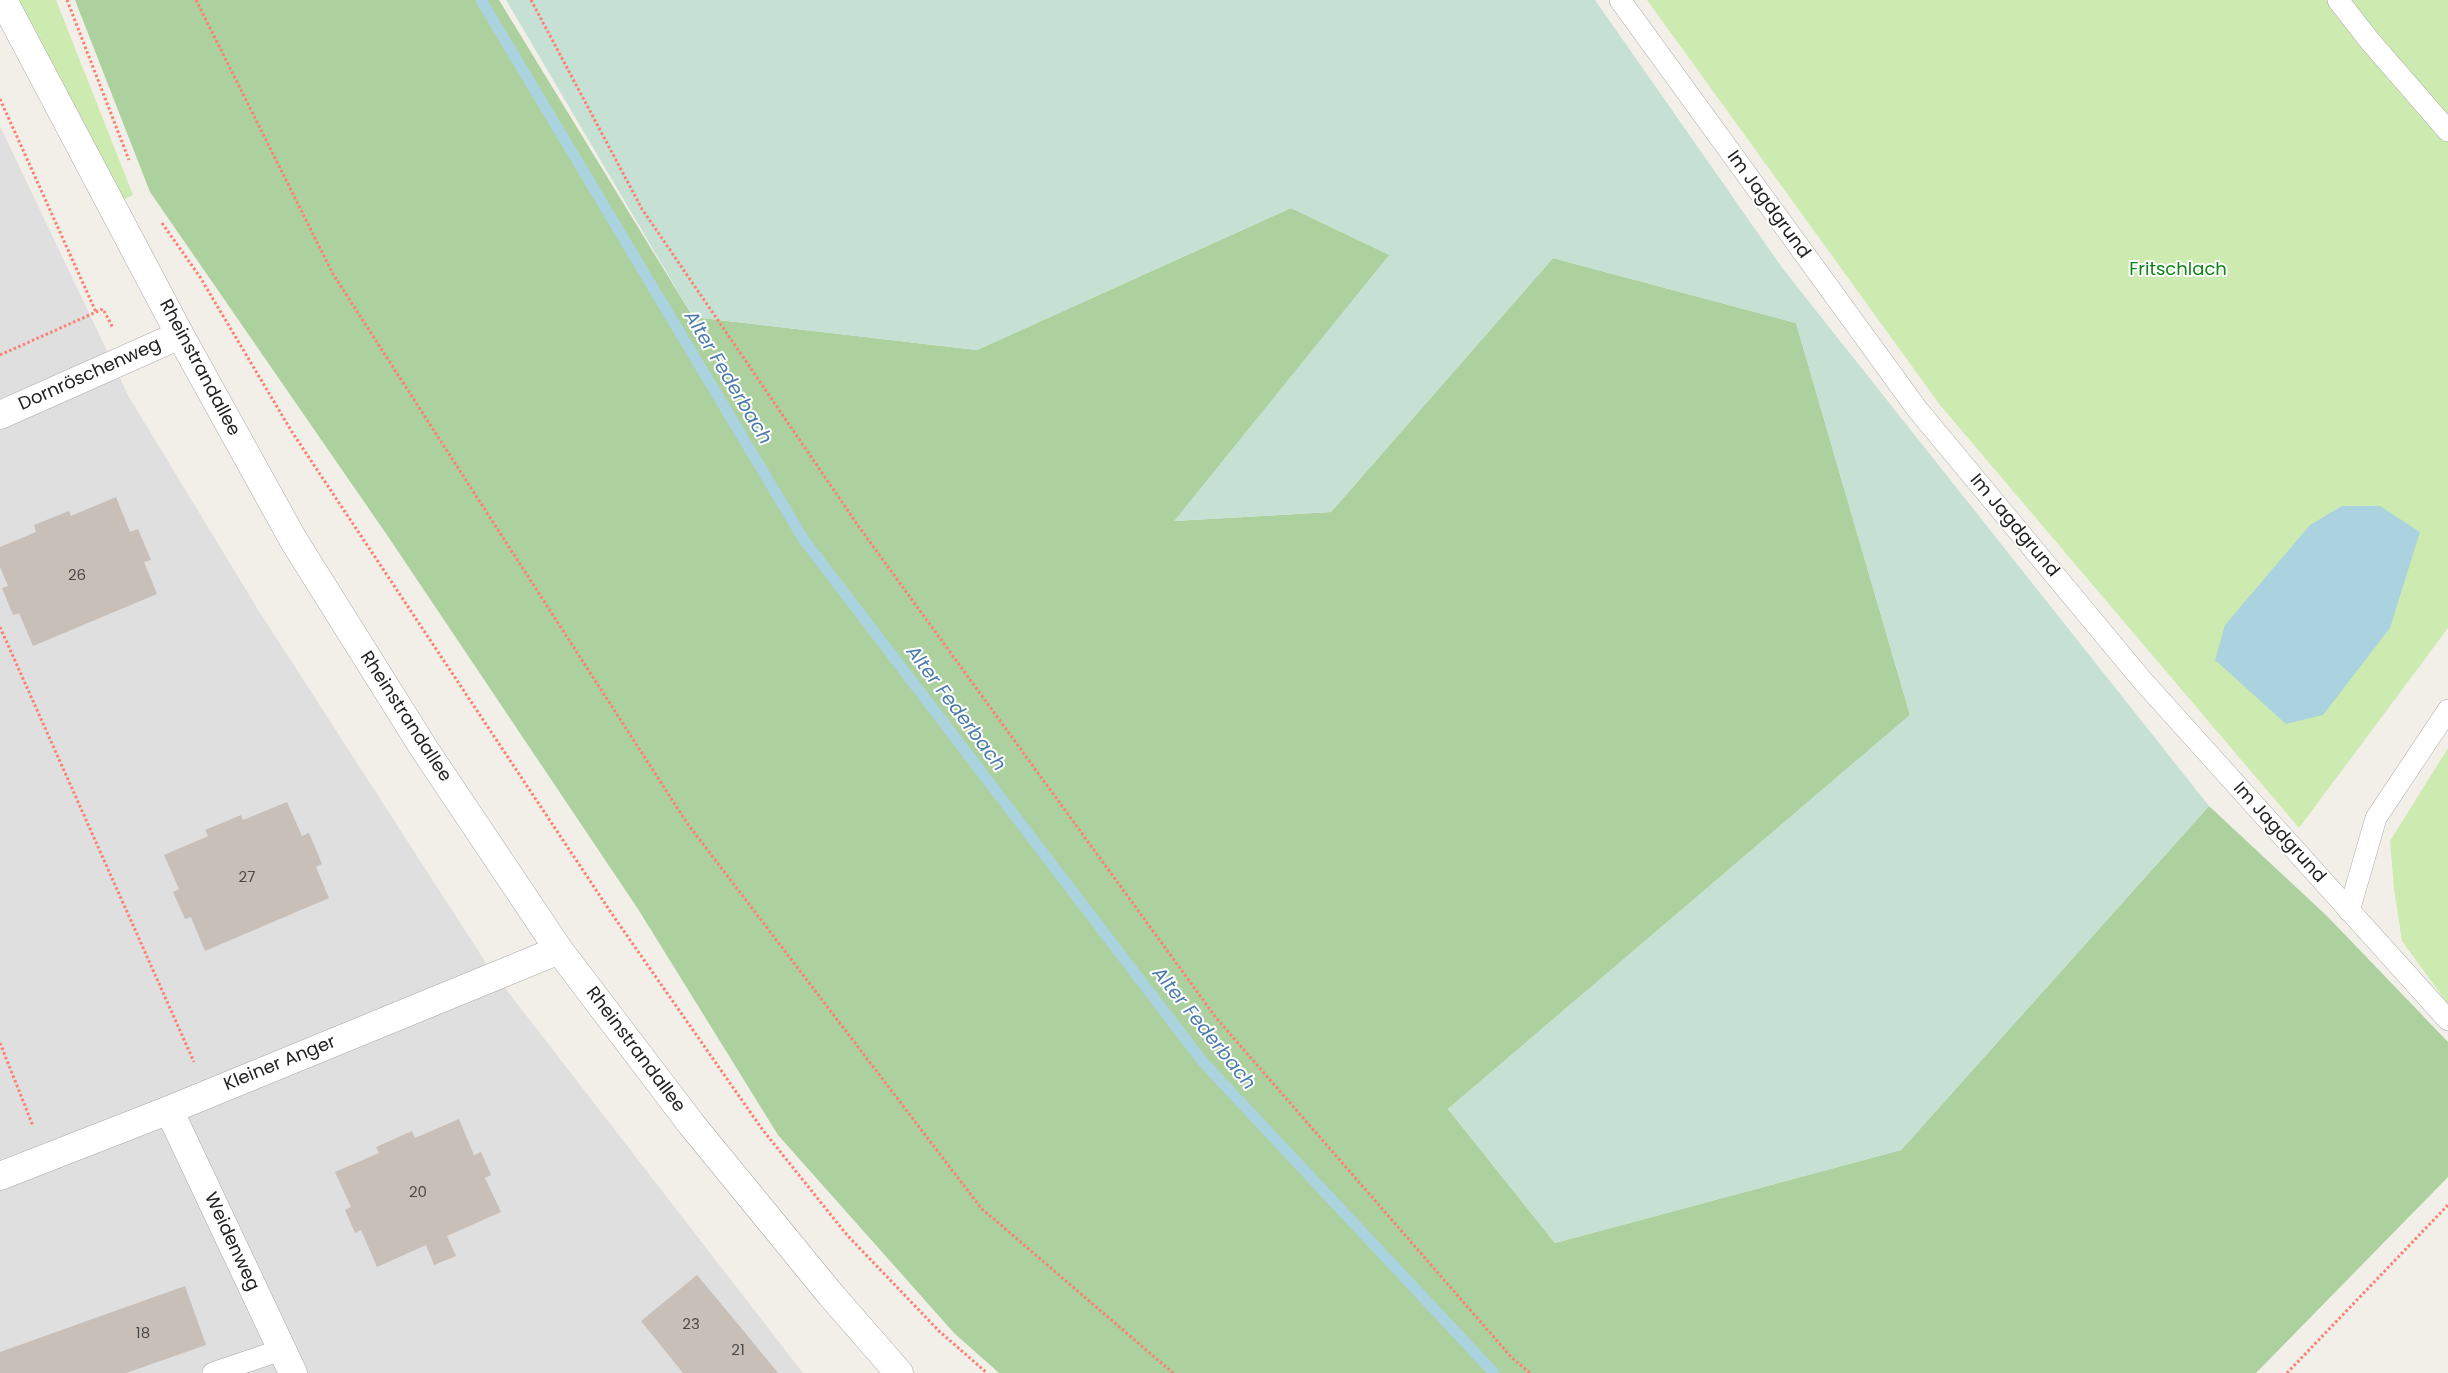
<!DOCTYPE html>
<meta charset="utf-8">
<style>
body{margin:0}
canvas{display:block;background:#f2efe9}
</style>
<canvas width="2448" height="1373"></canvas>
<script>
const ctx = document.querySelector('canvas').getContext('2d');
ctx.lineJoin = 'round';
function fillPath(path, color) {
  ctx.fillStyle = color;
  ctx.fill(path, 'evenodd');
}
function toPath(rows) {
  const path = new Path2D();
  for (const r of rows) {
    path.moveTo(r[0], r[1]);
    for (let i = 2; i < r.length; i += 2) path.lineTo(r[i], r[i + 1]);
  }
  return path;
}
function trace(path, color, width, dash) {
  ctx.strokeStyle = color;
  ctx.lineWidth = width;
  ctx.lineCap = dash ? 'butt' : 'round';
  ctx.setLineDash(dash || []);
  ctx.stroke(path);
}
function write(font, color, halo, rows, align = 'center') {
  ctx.font = font + ' Poppins,sans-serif';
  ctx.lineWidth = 4;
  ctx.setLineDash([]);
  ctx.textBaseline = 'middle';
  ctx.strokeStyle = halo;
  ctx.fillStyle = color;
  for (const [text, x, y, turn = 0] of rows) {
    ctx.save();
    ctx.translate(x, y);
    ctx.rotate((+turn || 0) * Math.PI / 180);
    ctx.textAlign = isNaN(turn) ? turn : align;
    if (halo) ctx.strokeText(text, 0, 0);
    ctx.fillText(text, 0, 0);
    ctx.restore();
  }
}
const residential = toPath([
 [0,126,129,397,257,608,488,966,803,1373,0,1373]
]);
const grass = toPath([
 [19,0,56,0,133,195,123,200],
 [1647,0,2448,0,2448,628,2299,828,1940,405],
 [2448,748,2448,1004,2402,941,2394,889,2390,841]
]);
const forest = toPath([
 [75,0,499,0,693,317,977,350,1291,208,1390,255,1175,521,1331,512,1553,258,1796,323,1910,715,1448,1109,1555,1243,1901,1150,2209,806,2327,916,2448,1042,2448,1177,2256,1373,999,1373,954,1333,778,1135,638,909,387,535,150,192]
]);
const wetland = toPath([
 [506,0,1595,0,1783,269,2209,806,1901,1150,1555,1243,1448,1109,1910,715,1796,323,1553,258,1331,512,1174,521,1389,255,1291,208,977,350,693,317]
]);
const water = toPath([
 [2342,506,2380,506,2420,532,2390,628,2323,715,2286,724,2215,660,2225,625,2310,525]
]);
const stream = toPath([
 [481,0,804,540,1203,1062,1494,1373]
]);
const building = toPath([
 [116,497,130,532,138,529,151,560,144,562,157,594,33,646,19,613,13,615,2,588,8,586,0,567,0,547,36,532,34,525,69,511,71,516],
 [287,802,302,836,309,833,322,864,316,867,329,898,205,951,191,917,185,919,173,892,179,889,164,855,208,836,205,830,241,815,243,820],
 [459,1119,474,1155,481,1152,491,1175,485,1178,501,1212,447,1236,456,1256,434,1265,426,1245,377,1267,361,1230,355,1233,345,1210,351,1207,335,1172,379,1153,376,1147,412,1131,415,1138],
 [697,1275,742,1329,778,1373,683,1373,641,1321],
 [185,1286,206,1345,126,1373,0,1373,0,1352]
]);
const path = toPath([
 [67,0,129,160],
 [196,0,333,274,687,823,981,1208,1173,1373],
 [531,0,642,209,859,527,1217,1019,1512,1358,1530,1373],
 [0,99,96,312],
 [162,223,200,277,292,432,614,917,762,1129,847,1235,939,1331,987,1373],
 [0,355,103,309,113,328],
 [0,627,194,1062],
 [0,1043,33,1126],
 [2287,1373,2448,1205]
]);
const service = toPath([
 [1620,0,1917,409,2142,680,2448,1020],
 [2338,0,2369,40,2448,131],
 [2349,911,2376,818,2448,710],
 [213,1373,281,1350]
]);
const minor = toPath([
 [3,0,180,335,294,541,425,750,559,950,692,1125,831,1295,899,1373],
 [0,415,180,335],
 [169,1110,293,1373],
 [0,1176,169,1110,559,950]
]);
const numberNames = [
 ["26",77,576],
 ["27",247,878],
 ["20",418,1193],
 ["23",691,1325],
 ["18",143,1334],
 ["21",738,1351]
];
const streetNames = [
 ["Im Jagdgrund",1768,205,54],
 ["Rheinstrandallee",199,368,62],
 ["Dornröschenweg",90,375,-24],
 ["Im Jagdgrund",2014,526,50],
 ["Rheinstrandallee",405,717,57],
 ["Im Jagdgrund",2279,833,48],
 ["Rheinstrandallee",635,1050,53],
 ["Kleiner Anger",280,1064,-22],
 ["Weidenweg",231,1242,65]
];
const parkNames = [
 ["Fritschlach",2178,270]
];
const waterNames = [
 ["Alter Federbach",727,378,59],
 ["Alter Federbach",955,709,53],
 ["Alter Federbach",1203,1029,51]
];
fillPath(residential, '#e0dfdf');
fillPath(grass, '#cdebb0');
fillPath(forest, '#add19e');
fillPath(wetland, '#c6e0d4');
fillPath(water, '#aad3df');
trace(stream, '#aad3df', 11);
fillPath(building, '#c7bfb8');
trace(service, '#a9a9a9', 22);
trace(minor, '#a9a9a9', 29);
trace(path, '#fa8072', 3, [2.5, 2.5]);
trace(service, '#fff', 21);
trace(minor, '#fff', 28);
write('15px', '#4b4948', null, numberNames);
write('18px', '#222', '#fff', streetNames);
write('18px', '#0c8416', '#fff', parkNames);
write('italic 19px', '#4a7aab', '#fff', waterNames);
</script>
